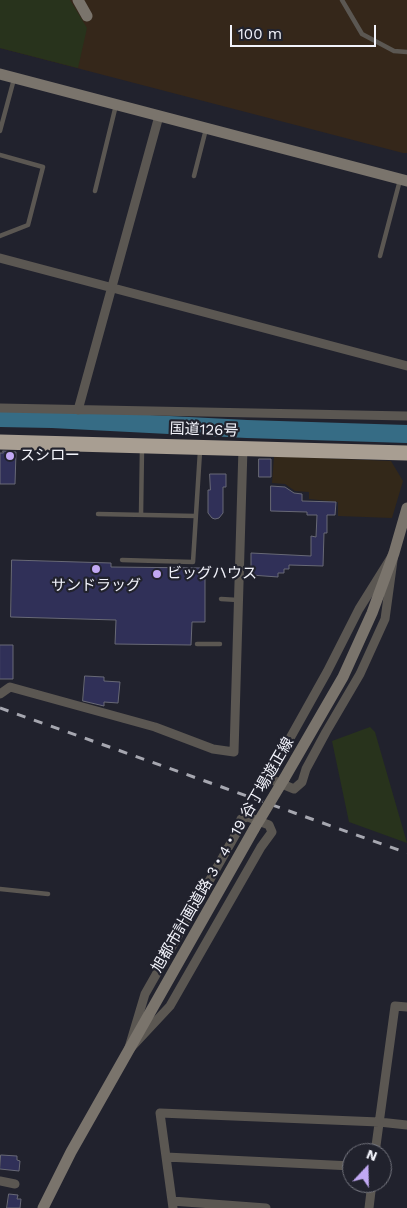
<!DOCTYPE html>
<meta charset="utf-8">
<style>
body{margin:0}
#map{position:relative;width:407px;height:1208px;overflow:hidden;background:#21222d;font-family:"Work Sans",sans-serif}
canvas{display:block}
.north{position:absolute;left:342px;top:1143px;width:50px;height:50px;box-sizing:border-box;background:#21222d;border:1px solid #75767f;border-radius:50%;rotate:21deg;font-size:14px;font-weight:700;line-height:20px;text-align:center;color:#f2f3fb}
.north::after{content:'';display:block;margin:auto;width:18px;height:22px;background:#c1a8f3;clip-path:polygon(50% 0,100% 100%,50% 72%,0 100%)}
.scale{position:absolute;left:230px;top:25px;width:146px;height:22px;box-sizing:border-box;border:2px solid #f2f3fb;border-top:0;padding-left:6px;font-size:15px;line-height:18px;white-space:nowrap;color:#f2f3fb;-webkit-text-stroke:4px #21222d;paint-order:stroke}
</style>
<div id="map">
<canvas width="407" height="1208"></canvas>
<div class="north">N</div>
<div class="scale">100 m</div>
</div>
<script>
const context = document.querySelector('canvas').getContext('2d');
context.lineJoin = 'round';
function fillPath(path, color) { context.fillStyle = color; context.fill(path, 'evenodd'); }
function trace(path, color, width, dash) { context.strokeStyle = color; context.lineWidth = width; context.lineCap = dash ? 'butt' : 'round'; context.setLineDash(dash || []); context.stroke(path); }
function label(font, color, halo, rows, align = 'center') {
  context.font = font + ' "Work Sans","Noto Sans JP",sans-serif'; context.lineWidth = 4.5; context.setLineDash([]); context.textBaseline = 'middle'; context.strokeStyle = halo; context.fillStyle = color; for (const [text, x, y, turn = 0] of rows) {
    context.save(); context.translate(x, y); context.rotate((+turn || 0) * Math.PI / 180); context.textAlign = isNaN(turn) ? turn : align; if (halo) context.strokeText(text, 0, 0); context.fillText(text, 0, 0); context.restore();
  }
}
fillPath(new Path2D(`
 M274 456 391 461 403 481 392 518 338 516V502L309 499V492L295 491 285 484 272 483Z`), '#332819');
fillPath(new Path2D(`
 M0 0H407V153H403L0 48Z`), '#35271a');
fillPath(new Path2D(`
 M0 0H70L87 28 78 68 0 48Z
 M370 727 375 732 407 843 349 822 332 741Z`), '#28331c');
trace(new Path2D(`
 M0 418 52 419 247 429 407 434`), '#366c85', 18);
const building = new Path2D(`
 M3 451 16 452 15 484H0V453H3Z
 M259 459H271V477H259Z
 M210 474H226V487H223V513L219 518 215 519 212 518 208 513V490H210Z
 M271 486 285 487 294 493 302 494V501L336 502 335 515H327V533H324L323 566 289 565V569H284V573H278V577L251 575V553L311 556V536L316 537 317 515H307V512L271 511Z
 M12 560 111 563V567L205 568V622H192L191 645 115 644 116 620 11 617Z
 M0 645H13V679H0Z
 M85 676 104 677V681L120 682 118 703 104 702V706L83 701Z
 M1 1155 17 1156V1160L20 1161 19 1171 0 1169Z
 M9 1194 18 1195 17 1199H21L20 1208H7Z`);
fillPath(building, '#303058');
trace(building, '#686976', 1);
trace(new Path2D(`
 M342 0 362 34 394 51 407 52
 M0 131 14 79
 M0 155 43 167 28 225 0 236
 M194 176 206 129
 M95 191 116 105
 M380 256 400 180
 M98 514 196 516
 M141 515 142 448
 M122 560 193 562 200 451
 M221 599 238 600
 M197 644H220
 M0 889 48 894`), '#5b5752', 4.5);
trace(new Path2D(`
 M0 258 407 366
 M0 408 407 416
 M78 410 159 116
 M394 553 385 619 360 674 326 732 306 769 302 782 294 789 270 779 267 771 284 749 327 672 359 609Z
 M0 694 10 687 155 727 213 749 234 752 243 448
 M248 817 269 825 272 832 261 847 170 1006 128 1051 145 994 237 832 241 819Z
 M375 1153 395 1006 407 1007
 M166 1157 352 1166
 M0 1181 15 1184
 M172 1201 266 1208
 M173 1208 160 1113 379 1122 407 1125
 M369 1208 372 1183`), '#5b5752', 9);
trace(new Path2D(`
 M78 0 87 16
 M0 74 407 181
 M284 779 343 677 372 613 394 553 407 508
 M43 1208 71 1152 254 829`), '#7a746c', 11);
trace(new Path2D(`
 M0 442 407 453`), '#a89e92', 15);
trace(new Path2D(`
 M0 708 407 853`), '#a6a7b0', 3, [9, 9]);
trace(new Path2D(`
 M254 829 284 779`), '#7a746c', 11);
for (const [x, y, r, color] of [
 [10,456,5,"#c1a8f3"],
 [96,569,5,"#c1a8f3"],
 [157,574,5,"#c1a8f3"]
]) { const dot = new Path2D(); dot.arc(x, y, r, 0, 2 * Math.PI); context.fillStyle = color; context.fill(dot); trace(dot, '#21222d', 2); }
label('15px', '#f2f3fb', '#21222d', [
 ["国道126号",204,430,2],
 ["旭都市計画道路 3・4・19 谷丁場遊正線",223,855,-60]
]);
label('15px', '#f2f3fb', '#21222d', [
 ["スシロー",20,456],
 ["ビッグハウス",167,574],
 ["サンドラッグ",96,586,"center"]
], 'left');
</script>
